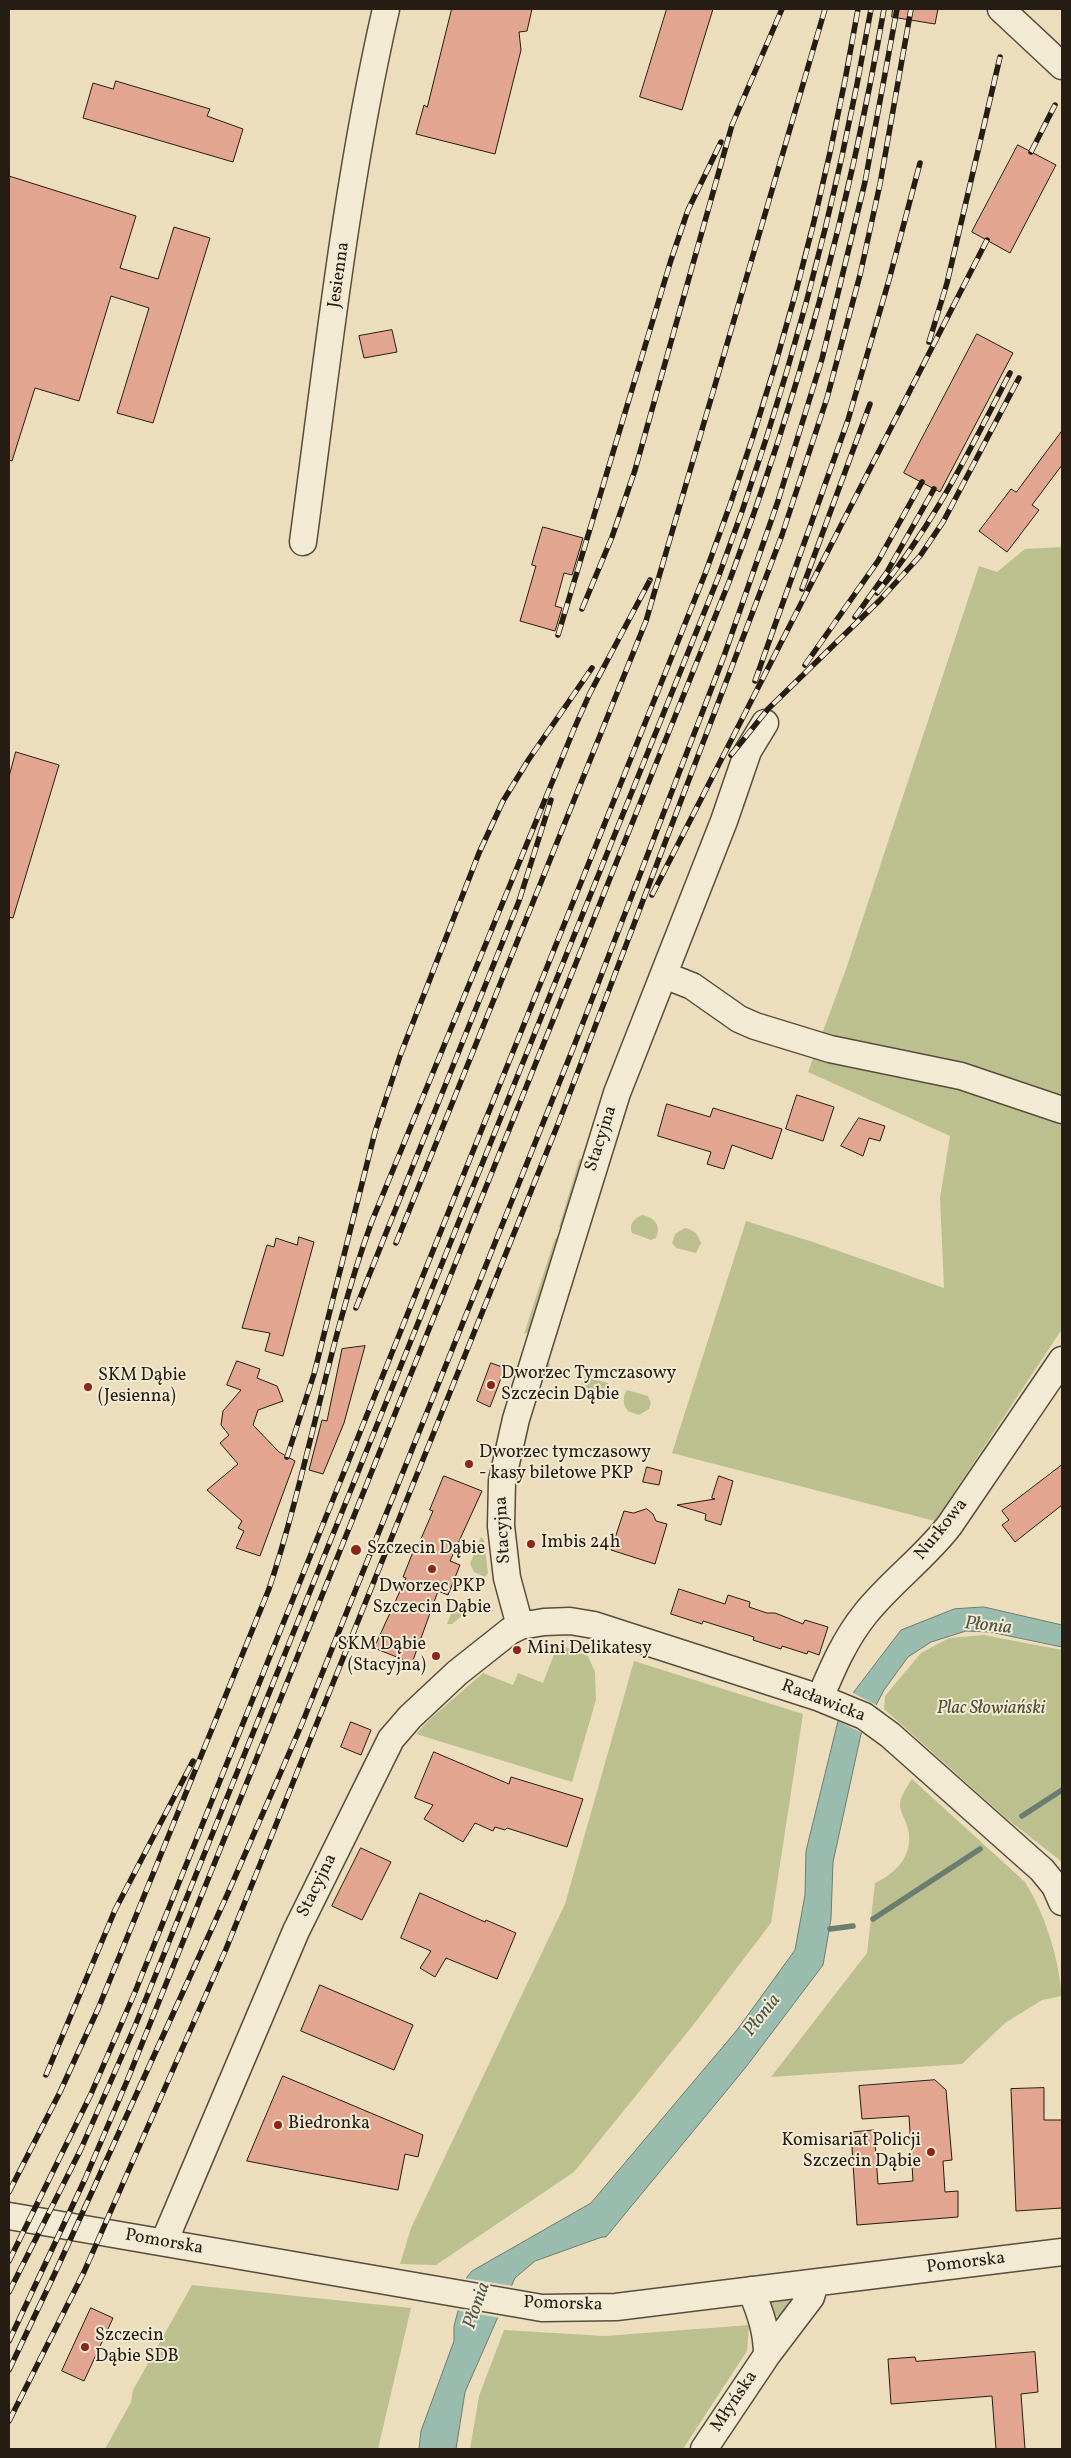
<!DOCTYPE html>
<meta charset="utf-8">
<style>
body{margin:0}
#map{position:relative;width:1071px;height:2458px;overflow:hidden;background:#ecdebc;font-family:Vollkorn,serif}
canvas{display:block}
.frame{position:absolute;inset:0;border:10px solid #251c13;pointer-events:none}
</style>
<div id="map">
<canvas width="1071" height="2458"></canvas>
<div class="frame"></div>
</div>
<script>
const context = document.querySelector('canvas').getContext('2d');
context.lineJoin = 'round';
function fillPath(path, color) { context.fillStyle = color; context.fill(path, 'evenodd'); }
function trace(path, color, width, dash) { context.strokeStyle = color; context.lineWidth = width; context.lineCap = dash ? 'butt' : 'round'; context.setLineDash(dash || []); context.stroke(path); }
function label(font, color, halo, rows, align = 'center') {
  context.font = font + ' Vollkorn,serif'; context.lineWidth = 4; context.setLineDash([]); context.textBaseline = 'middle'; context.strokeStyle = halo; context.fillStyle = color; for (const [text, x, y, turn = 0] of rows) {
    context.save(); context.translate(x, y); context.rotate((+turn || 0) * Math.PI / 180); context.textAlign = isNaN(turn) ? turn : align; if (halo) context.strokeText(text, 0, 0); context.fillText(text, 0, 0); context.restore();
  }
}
fillPath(new Path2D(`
 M1062 547V1329L935 1521 672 1453 746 1221 816 1243 944 1288 940 1198 950 1136 808 1072 846 969 979 566 997 572 1025 549Z
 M589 1152 566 1229 559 1227 579 1160Z
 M642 1215C654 1217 662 1226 656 1238L651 1240 632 1233C628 1224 635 1218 642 1215Z
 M685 1228C694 1230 698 1234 701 1243L696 1253 676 1248 672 1243 675 1234Z
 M555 1238 563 1240 536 1328 524 1334Z
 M578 1245 584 1246 549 1361 550 1366 541 1379Z
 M585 1377 608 1383 610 1388C605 1400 596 1404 585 1397L581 1384Z
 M627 1390 648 1396 651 1403 649 1409 639 1415 628 1411C623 1405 622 1397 627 1390Z
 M481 1537 484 1540 488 1573 485 1577 474 1572 470 1564Z
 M464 1602 471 1606 470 1609 452 1624H447L454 1606Z
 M984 1635 1062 1650V1862L1006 1818 884 1709 885 1696 921 1653 949 1638Z
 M558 1644 588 1656 595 1672 596 1700 572 1782 416 1734 430 1719 483 1673 513 1685 518 1673 543 1683Z
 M634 1661 803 1714 771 1923 694 2024 574 2172 436 2265 400 2264 411 2228 565 1904Z
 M912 1779 1025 1882C1046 1916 1058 1956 1062 1996L1042 2000 1005 2023 962 2064 771 2077 867 1953 875 1883C897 1873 914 1854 908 1829 906 1819 897 1809 901 1799 903 1793 908 1785 912 1779Z
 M192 2285 411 2308 378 2449H105L131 2402 133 2390Z
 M798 2297 780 2317 773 2316 765 2300Z
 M749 2325 747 2351 683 2449H470L479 2396 504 2330 605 2336Z`), '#bcc08e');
const water = new Path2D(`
 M984 1607 1062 1625V1647L990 1632 966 1631 931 1642 908 1657 884 1690 861 1734 833 1862 831 1919 823 1965 746 2067 606 2237H602L535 2261 515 2278 465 2392 456 2449H419L421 2431 454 2341V2326L467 2277 472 2271 591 2203 737 2030 795 1950 805 1895 806 1851 838 1721 853 1693 901 1630 954 1609Z`);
fillPath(water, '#99bcae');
trace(water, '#6b7c70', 1);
fillPath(new Path2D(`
 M851 1692 878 1706 864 1734 836 1720Z
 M464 2278 513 2286 500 2318 456 2310Z`), '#ecdebc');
trace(new Path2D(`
 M1022 1816 1062 1790
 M873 1919 980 1849
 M830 1929 853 1926`), '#6b7c70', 5.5);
const building = new Path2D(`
 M452 9H532L527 31 519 32 521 50 495 154 416 134 424 105 427 107Z
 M667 9H713L682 110 640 97Z
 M893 9H938L935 24 892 17Z
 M116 81 210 109 207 116 243 129 233 162 83 118 93 83 113 89Z
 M1018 145 1056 165 1010 253 972 232Z
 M9 176 136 216 120 268 158 279 174 227 210 238 153 423 117 413 149 308 111 296 79 401 35 388 12 461 9 460Z
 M392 330 397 352 364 358 359 336Z
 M977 334 1013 353 940 492 904 473Z
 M1062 431V465L1032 505 1039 510 1007 552 979 531 1011 489 1016 492Z
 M543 527 583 538 572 575 564 573 555 606 562 608 555 631 520 621 536 566 532 565Z
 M16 752 59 765 13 918 9 917V777Z
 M797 1095 834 1107 823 1141 786 1129Z
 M667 1104 710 1117 713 1108 782 1129 772 1159 732 1145 724 1169 707 1164 711 1152 658 1136Z
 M859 1118 885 1126 880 1141 869 1138 863 1156 841 1146Z
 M299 1237 314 1242 283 1356 265 1351 270 1333 242 1328 267 1245 274 1247 276 1238 297 1245Z
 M365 1346 344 1423 323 1474 309 1470 322 1420 327 1421 342 1349Z
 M237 1361 260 1369 257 1378 277 1386 283 1401 258 1410 253 1425 279 1452 295 1461 260 1556 236 1548 244 1531 238 1528 242 1521 207 1490 238 1464 220 1443 229 1435 221 1425 223 1411 241 1390 227 1385Z
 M491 1363 505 1368 490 1407 477 1401Z
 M1062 1465V1505L1015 1542 1002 1525 1009 1520 1002 1511Z
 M647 1467 662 1471 659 1485 643 1482Z
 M444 1476 482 1491 450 1561 460 1565 448 1595 438 1591 412 1663 374 1648 406 1578 403 1577 415 1547 417 1548 433 1511 430 1510Z
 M719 1476 733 1481 721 1525 705 1520 706 1514 677 1505 715 1499 712 1498Z
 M647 1509 653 1514 656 1521 667 1524 655 1564 611 1550 624 1511 633 1513Z
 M679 1589 725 1604 728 1595 750 1602 749 1607 767 1613H775L803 1624 805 1620 828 1627 819 1655 808 1651 807 1654 782 1646 781 1649 753 1640 754 1637 703 1621 702 1624 671 1614Z
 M351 1722 371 1730 361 1755 341 1747Z
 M434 1752 509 1784 511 1777 583 1799 567 1847 507 1828 505 1830 495 1827 493 1831 475 1823 463 1842 424 1819 433 1805 415 1798Z
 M361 1848 391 1862 362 1920 332 1906Z
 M420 1893 485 1922 486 1920 516 1933 497 1979 446 1958 435 1977 420 1968 431 1951 401 1938Z
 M320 1985 413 2025 394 2070 301 2031Z
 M283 2076 423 2135 418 2157 405 2154 398 2190 247 2161Z
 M935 2080 946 2090 952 2160 943 2161 945 2192 958 2191V2217L857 2225 851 2132 874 2130 878 2184 913 2181 909 2116 862 2119 859 2086Z
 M1044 2088V2120H1062V2208L1016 2211 1011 2089Z
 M91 2308 113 2318 84 2381 62 2371Z
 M1035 2352 1038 2392 1021 2394 1025 2449H996L992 2396 891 2404 888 2359 915 2357 916 2361Z`);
fillPath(building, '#e2a590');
trace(building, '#251c13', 1);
const minor = new Path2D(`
 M1001 9 1062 66
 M303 542C327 364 346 184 386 9
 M664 975 692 986 739 1019 755 1026 830 1049 961 1076 1062 1110
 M520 1626 507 1578 501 1526 502 1481 516 1419 617 1093 724 821 748 751 765 723
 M820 1698C833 1667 845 1639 866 1613 891 1582 924 1558 949 1526L1062 1360
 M9 2216 542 2308 616 2307 1062 2252
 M164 2242 296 1931 391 1739 410 1717 457 1673 510 1631 520 1626 544 1622 570 1621 594 1625 820 1698 864 1716 890 1735 1042 1870 1055 1886 1062 1902
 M751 2290C760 2312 767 2331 767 2355
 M704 2449 767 2355 811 2297 815 2283`);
trace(minor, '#574c3d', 29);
trace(minor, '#f3ead3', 26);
const rail = new Path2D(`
 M1031 152 1055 105
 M929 342 947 283 1000 57
 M802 589 870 404
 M877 593C933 527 970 449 1010 373
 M582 609 612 537 635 470 732 125 782 9
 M855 617 887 572 934 489
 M558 635 671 260 688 210 721 142
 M805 665 878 561 922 482
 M755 681 848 420 889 280 920 163
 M731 755 768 709 880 600 920 556 943 522 1019 378
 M652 895 987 240
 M396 1243 646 621 825 9
 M356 1308 519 901 551 800
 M287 1457 314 1374 375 1132 400 1056 479 853 503 801 529 759 592 668
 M46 2075 115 1910 193 1761
 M9 2192 60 2092 98 2009 269 1589C309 1468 328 1341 372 1221L574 729 590 693 650 580
 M9 2261 91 2094 135 1992 705 574C774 390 825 203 858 9
 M9 2292 81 2149 135 2026 718 578C787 393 837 204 871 9
 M9 2341 85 2179 127 2081 729 582C799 396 850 205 884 9
 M9 2370 55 2273 228 1893 301 1726 574 1046 724 656 778 501 822 359 865 182 897 9
 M9 2421 84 2272 226 1949 558 1124 782 535 827 398 860 275 880 184 911 9`);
trace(rail, '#251c13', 5.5);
trace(rail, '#f3ead3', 4, [11]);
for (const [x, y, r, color] of [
 [491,1385,5,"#8f2418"],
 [88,1387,5,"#8f2418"],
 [469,1464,5,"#8f2418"],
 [531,1544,5,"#8f2418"],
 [356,1550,6,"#8f2418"],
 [432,1569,5,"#8f2418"],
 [517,1650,5,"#8f2418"],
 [436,1656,5,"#8f2418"],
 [278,2125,5,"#8f2418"],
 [931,2152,5,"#8f2418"],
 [85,2347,5,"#8f2418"]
]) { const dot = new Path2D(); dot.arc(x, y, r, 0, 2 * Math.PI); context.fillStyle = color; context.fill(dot); trace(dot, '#f3ead3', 2); }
label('18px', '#251c13', '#f3ead3', [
 ["Jesienna",340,275,-82],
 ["Stacyjna",602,1139,-72],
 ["Stacyjna",504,1530,-93],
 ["Nurkowa",942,1530,-51],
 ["Racławicka",823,1702,21],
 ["Stacyjna",318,1886,-64],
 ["Pomorska",164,2243,10],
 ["Pomorska",966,2264,-7],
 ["Pomorska",563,2305,2],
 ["Młyńska",735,2402,-56]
]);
label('18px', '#251c13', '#f3ead3', [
 ["Dworzec Tymczasowy",501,1375],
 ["Szczecin Dąbie",501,1396],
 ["SKM Dąbie",98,1377],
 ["(Jesienna)",98,1398],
 ["Dworzec tymczasowy",479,1454],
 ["- kasy biletowe PKP",479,1475],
 ["Imbis 24h",541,1544],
 ["Szczecin Dąbie",367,1550],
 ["Dworzec PKP",432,1588,"center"],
 ["Szczecin Dąbie",432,1609,"center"],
 ["SKM Dąbie",426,1646,"right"],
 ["(Stacyjna)",426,1667,"right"],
 ["Mini Delikatesy",527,1650],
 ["Biedronka",288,2125],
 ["Komisariat Policji",921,2142,"right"],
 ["Szczecin Dąbie",921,2163,"right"],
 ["Szczecin",95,2337],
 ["Dąbie SDB",95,2358]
], 'left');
label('italic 18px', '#524d38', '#f3ead3', [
 ["Plac Słowiański",991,1710]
]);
label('italic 19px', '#4e5449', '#f3ead3', [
 ["Płonia",988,1627,6],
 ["Płonia",763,2016,-52],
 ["Płonia",478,2306,-71]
]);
</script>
